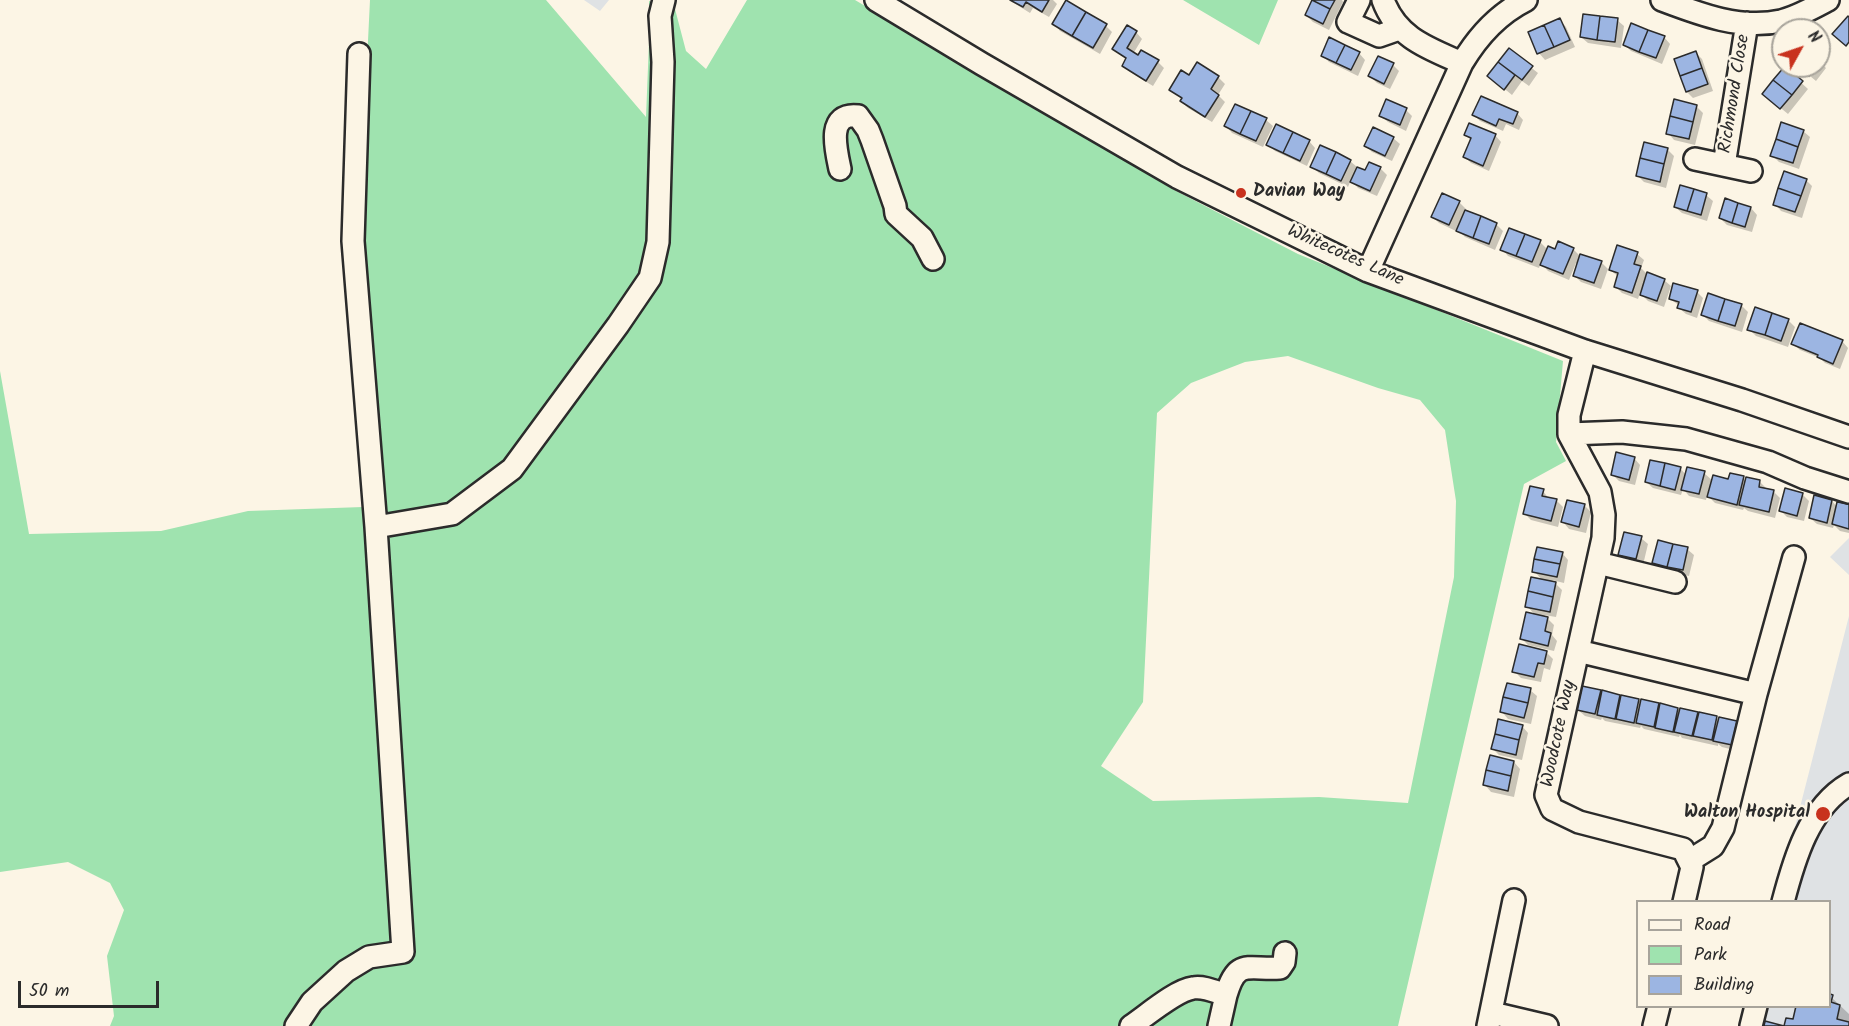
<!DOCTYPE html>
<style>
body{margin:0}
#map{position:relative;width:1849px;height:1026px;overflow:hidden;background:#fcf5e5;font-family:Kalam,sans-serif}
canvas{display:block}
.legend{position:absolute;left:1636px;top:900px;width:195px;height:108px;box-sizing:border-box;background:#fcf5e5;border:2px solid #a8a49b;margin:0;padding:8px 10px;list-style:none;font-size:18px;color:#2b2b2b}
.legend li{display:flex;align-items:center;gap:12px;height:30px}
.legend b{width:30px;border:2px solid #a8a49b}
.north{position:absolute;left:1771px;top:18px;width:60px;height:60px;box-sizing:border-box;background:#fcf5e5;border:2px solid #a8a49b;border-radius:50%;rotate:50deg;font-size:16px;font-weight:700;line-height:24px;text-align:center;color:#2b2b2b}
.north::after{content:'';display:block;margin:auto;width:21px;height:27px;background:#c8321e;clip-path:polygon(50% 0,100% 100%,50% 72%,0 100%)}
.scale{position:absolute;left:18px;top:981px;width:141px;height:27px;box-sizing:border-box;border:3px solid #2b2b2b;border-top:0;padding-left:8px;font-size:18px;line-height:21px;white-space:nowrap;color:#2b2b2b;-webkit-text-stroke:4px #fcf5e5;paint-order:stroke}
</style>
<div id="map">
<canvas width="1849" height="1026"></canvas>
<ul class="legend">
<li><b style="height:8px;background:#fcf5e5"></b>Road</li>
<li><b style="height:16px;background:#9fe3af"></b>Park</li>
<li><b style="height:16px;background:#9cb5e2"></b>Building</li>
</ul>
<div class="north">N</div>
<div class="scale">50 m</div>
</div>
<script>
const context = document.querySelector('canvas').getContext('2d');
context.lineJoin = 'round';
function fillPath(path, color) { context.fillStyle = color; context.fill(path, 'evenodd'); }
function trace(path, color, width, dash) { context.strokeStyle = color; context.lineWidth = width; context.lineCap = dash ? 'butt' : 'round'; context.setLineDash(dash || []); context.stroke(path); }
function label(font, color, halo, rows, align = 'center') {
  context.font = font + ' Kalam,sans-serif'; context.lineWidth = 5; context.setLineDash([]); context.textBaseline = 'middle'; context.strokeStyle = halo; context.fillStyle = color; for (const [text, x, y, turn = 0] of rows) {
    context.save(); context.translate(x, y); context.rotate((+turn || 0) * Math.PI / 180); context.textAlign = isNaN(turn) ? turn : align; if (halo) context.strokeText(text, 0, 0); context.fillText(text, 0, 0); context.restore();
  }
}
fillPath(new Path2D(`
 M584 0H609L600 11Z
 M1849 538V575L1830 557Z
 M1849 616V1026H1745L1750 1007 1830 1006V902L1776 901Z`), '#dfe2e4');
fillPath(new Path2D(`
 M370 0H546L646 117 649 42V1L675 9 686 51 706 69 747 0H855L1176 191 1298 254 1563 361 1556 442 1566 461 1524 484 1398 1026H110L114 1016 107 956 124 910 110 883 68 862 0 872V371L29 534 161 531 248 511 363 507 386 510 376 444 358 244ZM1288 356 1378 388 1420 400 1445 430 1456 501 1454 577 1408 803 1319 797 1153 801 1101 766 1143 702 1157 413 1191 383 1245 362Z
 M1183 0H1278L1259 45Z`), '#9fe3af');
fillPath(new Path2D(`
 M1009 0H1053L1057 4 1049 17 1033 8 1030 13Z
 M1314 0H1342L1343 2 1329 30 1313 22 1306 15Z
 M1560 20 1566 27 1575 47 1545 60 1539 53Z
 M1617 20 1624 26 1621 48 1588 43 1581 37Z
 M1054 24 1106 26 1112 32 1100 54 1060 31Z
 M1136 32 1142 39 1133 54 1158 62 1164 68 1153 86 1130 72 1124 66 1127 60 1114 49Z
 M1664 37 1670 44 1662 64 1631 51 1625 45Z
 M1509 50 1538 73 1529 86 1522 81 1512 95 1489 76Z
 M1359 53 1365 60 1358 76 1329 62 1322 55Z
 M1696 53 1702 59 1713 91 1693 98 1687 92Z
 M1819 61 1826 68 1816 81 1798 66H1819Z
 M1198 64 1218 77 1225 84 1218 95 1225 102 1212 122 1188 108 1181 101 1183 99 1171 89 1189 77Z
 M1393 65 1399 71 1390 89 1377 83 1370 76Z
 M1785 68 1808 89 1788 114 1771 100Z
 M1696 106 1703 113 1695 145 1674 140 1668 133Z
 M1406 110 1412 116 1406 131 1388 122 1381 116Z
 M1517 113 1523 120 1519 130 1506 124 1503 131 1480 121 1474 115Z
 M1266 120 1273 126 1263 147 1232 133 1226 126Z
 M1803 131 1810 137 1799 169 1779 162 1772 155Z
 M1465 134 1495 135 1501 142 1489 171 1471 163 1465 157 1471 140Z
 M1393 138 1400 144 1392 161 1372 152 1366 146Z
 M1309 141 1315 148 1307 166 1275 151 1268 145Z
 M1667 149 1674 156 1666 188 1644 182 1638 176Z
 M1350 161 1357 167 1366 172 1380 168 1387 175 1377 196 1358 188 1351 180 1348 187 1319 173 1312 167Z
 M1806 180 1812 186 1802 218 1781 211 1775 204Z
 M1706 195 1713 201 1707 221 1682 213 1675 207Z
 M1459 202 1466 209 1465 211 1496 224 1503 231 1495 250 1465 237 1457 229 1456 231 1439 223 1433 217Z
 M1751 208 1757 215 1752 232 1727 225 1720 218Z
 M1540 242 1548 250 1573 249 1581 257 1601 262 1608 269 1601 289 1581 282 1575 276 1579 264 1576 263 1569 280 1548 271 1541 263 1539 268 1508 256 1502 249Z
 M1637 254 1644 260 1641 268 1648 275 1664 280 1671 286 1664 307 1648 301 1640 293 1638 299 1622 293 1615 286 1619 277 1610 270Z
 M1697 292 1703 298 1697 318 1686 314 1679 308 1680 306 1670 299Z
 M1741 305 1748 312 1742 332 1709 321 1703 315Z
 M1788 320 1795 327 1788 347 1756 336 1749 329Z
 M1842 341 1848 348 1840 369 1825 363 1820 358 1800 350 1793 344Z
 M1634 458 1640 465 1635 485 1619 481 1613 475Z
 M1680 468 1686 475 1704 473 1713 481H1729L1743 478 1746 481 1760 482 1766 488V490L1774 492 1780 498 1775 518 1748 511 1744 508 1743 510 1715 503 1707 495 1706 500 1689 496 1683 489 1681 495 1653 488 1646 482Z
 M1543 491 1549 499 1556 500 1563 507 1558 527 1531 520 1525 514Z
 M1802 494 1809 501 1804 521 1787 517 1781 511Z
 M1832 501 1837 507 1849 506V533L1840 531 1834 525 1833 528 1817 524 1810 518Z
 M1584 505 1591 512 1586 533 1569 529 1563 522Z
 M1641 538 1648 544 1643 565 1626 561 1620 554Z
 M1687 549 1694 555 1689 576 1660 569 1654 562Z
 M1562 553 1568 560 1564 583 1552 580 1562 590 1556 617 1544 615 1554 625 1552 635 1557 641 1554 651 1528 645 1522 639 1536 616 1527 606 1543 581 1534 571Z
 M1546 652 1553 659 1550 670 1544 668 1541 682 1521 678 1514 671Z
 M1530 690 1537 696 1531 724 1508 719 1502 712Z
 M1600 692 1603 694V692L1639 700 1642 703V701L1678 709 1680 712 1681 710 1716 717 1720 721 1736 722 1743 729 1738 751 1722 747 1718 744V746L1682 738 1680 735 1679 737 1644 729 1641 726 1640 728 1605 721 1602 718 1601 720 1585 716 1578 710Z
 M1522 726 1528 733 1522 760 1499 755 1493 749Z
 M1514 762 1520 769 1514 797 1491 792 1485 785Z
 M1830 996 1849 1014V1026H1786L1830 1006Z`), '#0003');
const building = new Path2D(`
 M1010 0H1049L1042 12 1026 2 1023 7Z
 M1066 0 1086 12 1072 36 1052 24Z
 M1312 0 1330 9 1323 24 1305 15Z
 M1312 0H1335L1330 9Z
 M1086 12 1107 24 1093 48 1072 36Z
 M1583 14 1600 16 1597 40 1580 37Z
 M1600 16 1618 18 1615 42 1597 40Z
 M1848 16 1849 17V42L1846 46 1832 34Z
 M1560 18 1570 40 1554 47 1544 25Z
 M1631 23 1648 30 1639 52 1623 45Z
 M1127 25 1137 31 1127 48 1138 55 1141 50 1159 60 1146 81 1122 66 1126 58 1112 49Z
 M1544 25 1554 47 1537 54 1528 32Z
 M1648 30 1665 36 1656 58 1639 52Z
 M1329 37 1345 45 1336 63 1321 56Z
 M1345 45 1360 52 1351 70 1336 63Z
 M1509 48 1533 66 1522 80 1498 62Z
 M1696 51 1702 68 1680 76 1674 59Z
 M1378 56 1394 63 1384 84 1368 76Z
 M1197 62 1219 76 1211 89 1219 95 1205 117 1180 101 1182 98 1169 90 1181 70 1189 75Z
 M1498 62 1515 75 1504 90 1487 76Z
 M1785 66 1803 81 1792 95 1773 80Z
 M1797 66H1817L1809 76Z
 M1702 68 1708 84 1686 92 1680 76Z
 M1773 80 1792 95 1780 109 1762 94Z
 M1481 96 1518 112 1513 124 1499 119 1496 126 1472 115Z
 M1386 99 1407 108 1400 125 1379 116Z
 M1674 99 1697 105 1693 122 1670 116Z
 M1235 104 1251 111 1240 134 1224 126Z
 M1251 111 1267 118 1256 141 1240 134Z
 M1670 116 1693 122 1689 139 1666 134Z
 M1781 122 1804 130 1798 147 1776 139Z
 M1469 123 1496 134 1483 166 1463 157 1471 138 1464 135Z
 M1276 124 1293 132 1283 153 1266 145Z
 M1373 127 1394 137 1385 156 1364 146Z
 M1293 132 1310 140 1300 161 1283 153Z
 M1776 139 1798 147 1793 163 1770 156Z
 M1644 142 1668 148 1664 164 1640 158Z
 M1320 145 1336 152 1326 174 1310 167Z
 M1336 152 1351 160 1341 181 1326 174Z
 M1640 158 1664 164 1660 182 1636 176Z
 M1369 162 1381 167 1370 191 1350 182 1357 167 1365 170Z
 M1784 171 1807 179 1801 196 1778 188Z
 M1680 185 1694 189 1687 211 1674 207Z
 M1778 188 1801 196 1795 212 1773 205Z
 M1694 189 1707 193 1701 215 1687 211Z
 M1442 193 1460 201 1449 225 1431 217Z
 M1725 198 1738 203 1732 223 1719 218Z
 M1738 203 1751 207 1745 227 1732 223Z
 M1465 210 1481 216 1473 238 1456 231Z
 M1481 216 1497 223 1489 244 1473 238Z
 M1509 228 1525 234 1516 256 1500 250Z
 M1525 234 1541 240 1532 262 1516 256Z
 M1558 241 1574 248 1563 274 1540 265 1548 246 1555 249Z
 M1617 245 1638 252 1634 264 1641 266 1632 293 1614 287 1618 273 1609 270Z
 M1580 254 1602 261 1594 283 1573 276Z
 M1647 272 1665 279 1657 301 1640 295Z
 M1673 283 1698 290 1691 312 1677 308 1679 302 1669 299Z
 M1708 293 1725 299 1718 321 1701 315Z
 M1725 299 1742 304 1735 326 1718 321Z
 M1755 307 1772 313 1765 335 1747 330Z
 M1772 313 1789 319 1781 341 1765 335Z
 M1800 323 1843 340 1833 364 1817 357 1818 355 1791 344Z
 M1616 452 1635 457 1629 480 1611 475Z
 M1650 460 1665 463 1660 486 1645 482Z
 M1665 463 1681 467 1675 490 1660 486Z
 M1687 467 1705 471 1699 494 1681 490Z
 M1730 473 1744 476 1737 505 1707 497 1713 475 1728 479Z
 M1746 477 1760 480 1759 487 1774 490 1769 512 1739 505Z
 M1530 486 1544 489 1542 496 1557 499 1551 521 1523 514Z
 M1785 488 1803 493 1797 516 1779 511Z
 M1814 495 1832 500 1827 523 1809 518Z
 M1567 500 1585 504 1579 527 1561 522Z
 M1837 502 1849 504V529L1832 524Z
 M1624 532 1642 536 1636 559 1618 555Z
 M1658 540 1673 544 1667 567 1652 563Z
 M1673 544 1688 547 1683 570 1667 567Z
 M1537 547 1563 552 1560 564 1534 559Z
 M1534 559 1560 564 1557 577 1532 572Z
 M1531 577 1556 582 1553 597 1528 591Z
 M1528 591 1553 597 1550 612 1525 607Z
 M1526 612 1548 617 1545 631 1551 633 1548 646 1520 639Z
 M1519 644 1547 651 1544 664 1538 663 1534 677 1512 672Z
 M1507 683 1531 688 1528 703 1503 697Z
 M1582 686 1601 690 1595 714 1577 710Z
 M1602 690 1620 695 1615 719 1597 715Z
 M1621 695 1639 699 1634 723 1616 719Z
 M1503 697 1528 703 1524 718 1500 712Z
 M1641 699 1659 703 1654 727 1636 723Z
 M1660 703 1678 708 1673 732 1655 728Z
 M1680 708 1698 712 1692 736 1674 732Z
 M1699 712 1717 716 1712 740 1693 736Z
 M1719 717 1737 721 1732 745 1713 741Z
 M1498 719 1523 725 1519 740 1495 734Z
 M1495 734 1519 740 1516 755 1491 749Z
 M1490 755 1514 761 1511 776 1486 770Z
 M1486 770 1511 776 1508 791 1483 785Z
 M1830 994 1833 995 1831 1002 1840 1005 1837 1019 1849 1022V1026H1764L1765 1021 1784 1026 1786 1018 1793 1019 1796 1006H1830Z`);
fillPath(building, '#9cb5e2');
trace(building, '#2b2b2b', 1.5);
const minor = new Path2D(`
 M876 0 982 64 1177 177 1368 271 1585 351 1742 400 1849 437
 M1359 0 1348 22 1379 36 1399 29
 M1383 0C1397 38 1428 48 1462 63
 M1662 0C1699 14 1740 30 1781 21 1797 17 1813 8 1828 0
 M1695 159 1751 171
 M1724 165 1747 23
 M840 169C836 150 826 112 858 116L868 130 872 140 895 206 896 214 922 238 933 259
 M1368 271 1462 63C1478 36 1498 14 1526 0
 M1585 351 1569 415V434L1600 492 1604 515 1603 538 1546 795 1552 809 1579 822 1683 849 1692 867 1684 902
 M1569 434 1622 432 1686 439 1768 462 1805 478 1849 492
 M376 527 452 514 512 469 618 325 650 278 658 242 663 62 660 16 664 0
 M1598 563 1675 582
 M1578 651 1756 694
 M1689 861 1713 846 1723 828 1756 694 1794 557
 M1783 902C1794 860 1809 807 1849 784
 M1492 1013 1547 1026
 M296 1026 312 1002 346 971 369 957 403 952 376 527 353 241 359 54
 M1131 1026C1146 1016 1176 990 1193 988 1204 986 1216 992 1226 995 1237 958 1247 970 1280 968L1284 962 1285 953
 M1219 1026 1226 995
 M1488 1026 1514 900
 M1654 1026 1659 1006
 M1751 1026 1756 1006`);
trace(minor, '#2b2b2b', 26);
trace(minor, '#fcf5e5', 21);
for (const [x, y, r, color] of [
 [1241,193,6,"#c8321e"],
 [1823,814,8,"#c8321e"]
]) { const dot = new Path2D(); dot.arc(x, y, r, 0, 2 * Math.PI); context.fillStyle = color; context.fill(dot); trace(dot, '#fcf5e5', 2); }
label('18px', '#2b2b2b', '#fcf5e5', [
 ["Richmond Close",1736,94,-81],
 ["Whitecotes Lane",1345,257,24],
 ["Woodcote Way",1560,734,-78]
]);
label('bold 18px', '#2b2b2b', '#fcf5e5', [
 ["Davian Way",1253,193],
 ["Walton Hospital",1810,814,"right"]
], 'left');
</script>
